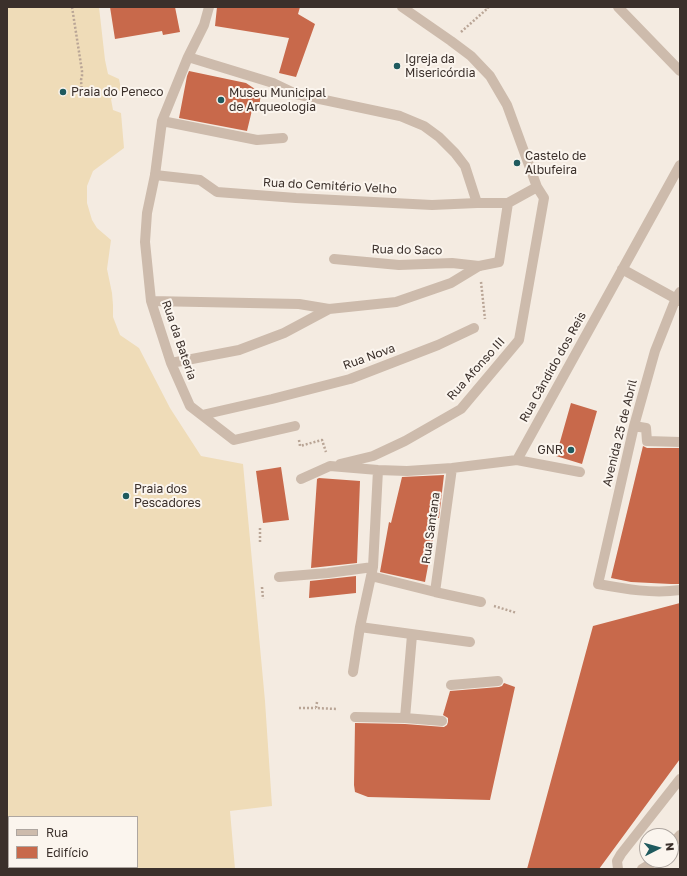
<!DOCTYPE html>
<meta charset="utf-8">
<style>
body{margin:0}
#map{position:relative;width:687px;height:876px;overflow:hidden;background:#f4ebe1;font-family:"Golos Text",sans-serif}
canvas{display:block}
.frame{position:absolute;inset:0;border:8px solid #3b302b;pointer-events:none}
.legend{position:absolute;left:8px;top:816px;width:130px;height:52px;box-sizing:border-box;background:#fbf5ee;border:1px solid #aea6a0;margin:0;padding:5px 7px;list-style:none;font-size:12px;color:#3b302b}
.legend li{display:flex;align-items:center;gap:8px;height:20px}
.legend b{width:20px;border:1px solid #aea6a0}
.north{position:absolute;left:639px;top:828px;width:40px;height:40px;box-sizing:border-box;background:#fbf5ee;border:1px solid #aea6a0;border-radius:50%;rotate:84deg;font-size:11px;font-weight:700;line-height:16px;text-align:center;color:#3b302b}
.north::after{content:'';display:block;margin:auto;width:14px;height:18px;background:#1f5a5e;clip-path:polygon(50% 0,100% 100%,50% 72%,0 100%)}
</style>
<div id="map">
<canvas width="687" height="876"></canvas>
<div class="frame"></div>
<ul class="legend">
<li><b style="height:5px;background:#cdbbac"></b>Rua</li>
<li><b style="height:11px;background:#c8694b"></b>Edifício</li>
</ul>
<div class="north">N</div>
</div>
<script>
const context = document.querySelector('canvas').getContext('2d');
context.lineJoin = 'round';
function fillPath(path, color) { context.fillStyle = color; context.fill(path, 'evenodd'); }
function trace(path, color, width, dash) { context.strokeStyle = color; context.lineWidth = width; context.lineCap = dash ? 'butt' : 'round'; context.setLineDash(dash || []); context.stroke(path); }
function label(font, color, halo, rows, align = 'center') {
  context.font = font + ' "Golos Text",sans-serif'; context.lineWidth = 4; context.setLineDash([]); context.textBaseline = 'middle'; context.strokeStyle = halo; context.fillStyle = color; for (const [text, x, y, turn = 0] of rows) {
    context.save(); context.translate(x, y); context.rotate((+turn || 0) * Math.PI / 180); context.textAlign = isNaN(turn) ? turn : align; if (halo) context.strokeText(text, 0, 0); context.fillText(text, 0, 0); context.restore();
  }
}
fillPath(new Path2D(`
 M7 7H99L105 60 108 74 119 79 121 89 116 95 111 99 113 110 121 113 124 148 93 171 87 186V203L92 220 97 228 111 240 107 269 112 293 113 305V317L120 335 139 348 170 408 201 456 243 464 265 701 272 806 230 811 235 869H7ZM9 817H137V867H9Z`), '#efdcb8');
fillPath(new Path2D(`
 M110 7H175L180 32 163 35 162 31 115 39Z
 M217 7H300L298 14 315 24 296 77 279 73 289 38 215 26Z
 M189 71 246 83 261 93 259 108 253 106 247 131 179 118 187 76Z
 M571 403 597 411 582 464 556 456Z
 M643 446 647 448H680V584H671L631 582 611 578Z
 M281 467 289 520 263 523 256 471Z
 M444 475 439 518H437L425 582 380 572 389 522 391 523 402 477Z
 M319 478 360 481 357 563 311 568 317 479Z
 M356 576V593L309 598 310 581Z
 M680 603V759L599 869H527L593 626Z
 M504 683 515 687 490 800 368 797 355 792 354 785 355 723 405 724 444 727 447 725 448 722V718L443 715 450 691 499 687 502 686Z`), '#c8694b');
trace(new Path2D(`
 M72 7 82 71V76L81 80 82 95
 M461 32 488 8 487 7
 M481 282 485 319
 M299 440 300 446 322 440 326 452
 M260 528V542
 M262 587 263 599
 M494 606 517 613
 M317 702 316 708 337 709
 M299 708H316`), '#b9a596', 2.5, [2, 2]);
trace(new Path2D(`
 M155 175 200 180 217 192 296 198 432 205 477 203
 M334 259 399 265 452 263 479 266`), '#cdbbac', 10);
trace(new Path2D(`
 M209 7 204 25 188 57 162 121 155 175 147 213 145 242 151 301 171 363 190 406 234 440 295 426
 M618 7 680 71
 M188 57 273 83 296 94 400 116 424 126 439 137 455 153 465 166 477 203H508L537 187 507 105 490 76 471 56 451 41 402 7
 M162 121 257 140 283 138
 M622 269 680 301
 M680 292 676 298 655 351 634 426 598 584C625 589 653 594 680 590
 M151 301 299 304 329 309
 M171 363 239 350 284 333 329 309 396 302 451 283 479 266 499 262 508 203
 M202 415 272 399 350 379 438 345 474 328
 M634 426 646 428 647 441 680 442
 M517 460 580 472
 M340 464 373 456 405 441 461 409 519 340 544 198 537 187
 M301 479 330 466 378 470 407 471 452 468 517 460 680 165
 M371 576 435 592 481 602
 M279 577 328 573 373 567
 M435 592 452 468
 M360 627 470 642
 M353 672 360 627 373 567 378 470
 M451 685 498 681
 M355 717 405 718 442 721
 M405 718 412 635
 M671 845 680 835
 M618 869 617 861 621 854 680 779
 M642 869 657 860`), '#cdbbac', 10);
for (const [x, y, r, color] of [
 [397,66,4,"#1f5a5e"],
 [63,92,4,"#1f5a5e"],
 [221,100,4,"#1f5a5e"],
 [517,163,4,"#1f5a5e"],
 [571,450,4,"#1f5a5e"],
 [126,496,4,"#1f5a5e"]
]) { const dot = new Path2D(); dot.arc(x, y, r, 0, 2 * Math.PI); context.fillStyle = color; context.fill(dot); trace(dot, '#fbf5ee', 1.5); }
label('12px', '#3b302b', '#fbf5ee', [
 ["Igreja da",405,59],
 ["Misericórdia",405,73],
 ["Praia do Peneco",71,92],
 ["Museu Municipal",229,93],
 ["de Arqueologia",229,107],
 ["Castelo de",525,156],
 ["Albufeira",525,170],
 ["GNR",563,450,"right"],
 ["Praia dos",134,489],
 ["Pescadores",134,503]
], 'left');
label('12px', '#3b302b', '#fbf5ee', [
 ["Rua do Cemitério Velho",330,186,3],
 ["Rua do Saco",407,250,1],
 ["Rua da Bateria",179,340,71],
 ["Rua Nova",369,357,-20],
 ["Rua Cândido dos Reis",553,367,-61],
 ["Rua Afonso III",476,369,-48],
 ["Avenida 25 de Abril",620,433,-76],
 ["Rua Santana",431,528,-82]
]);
</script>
